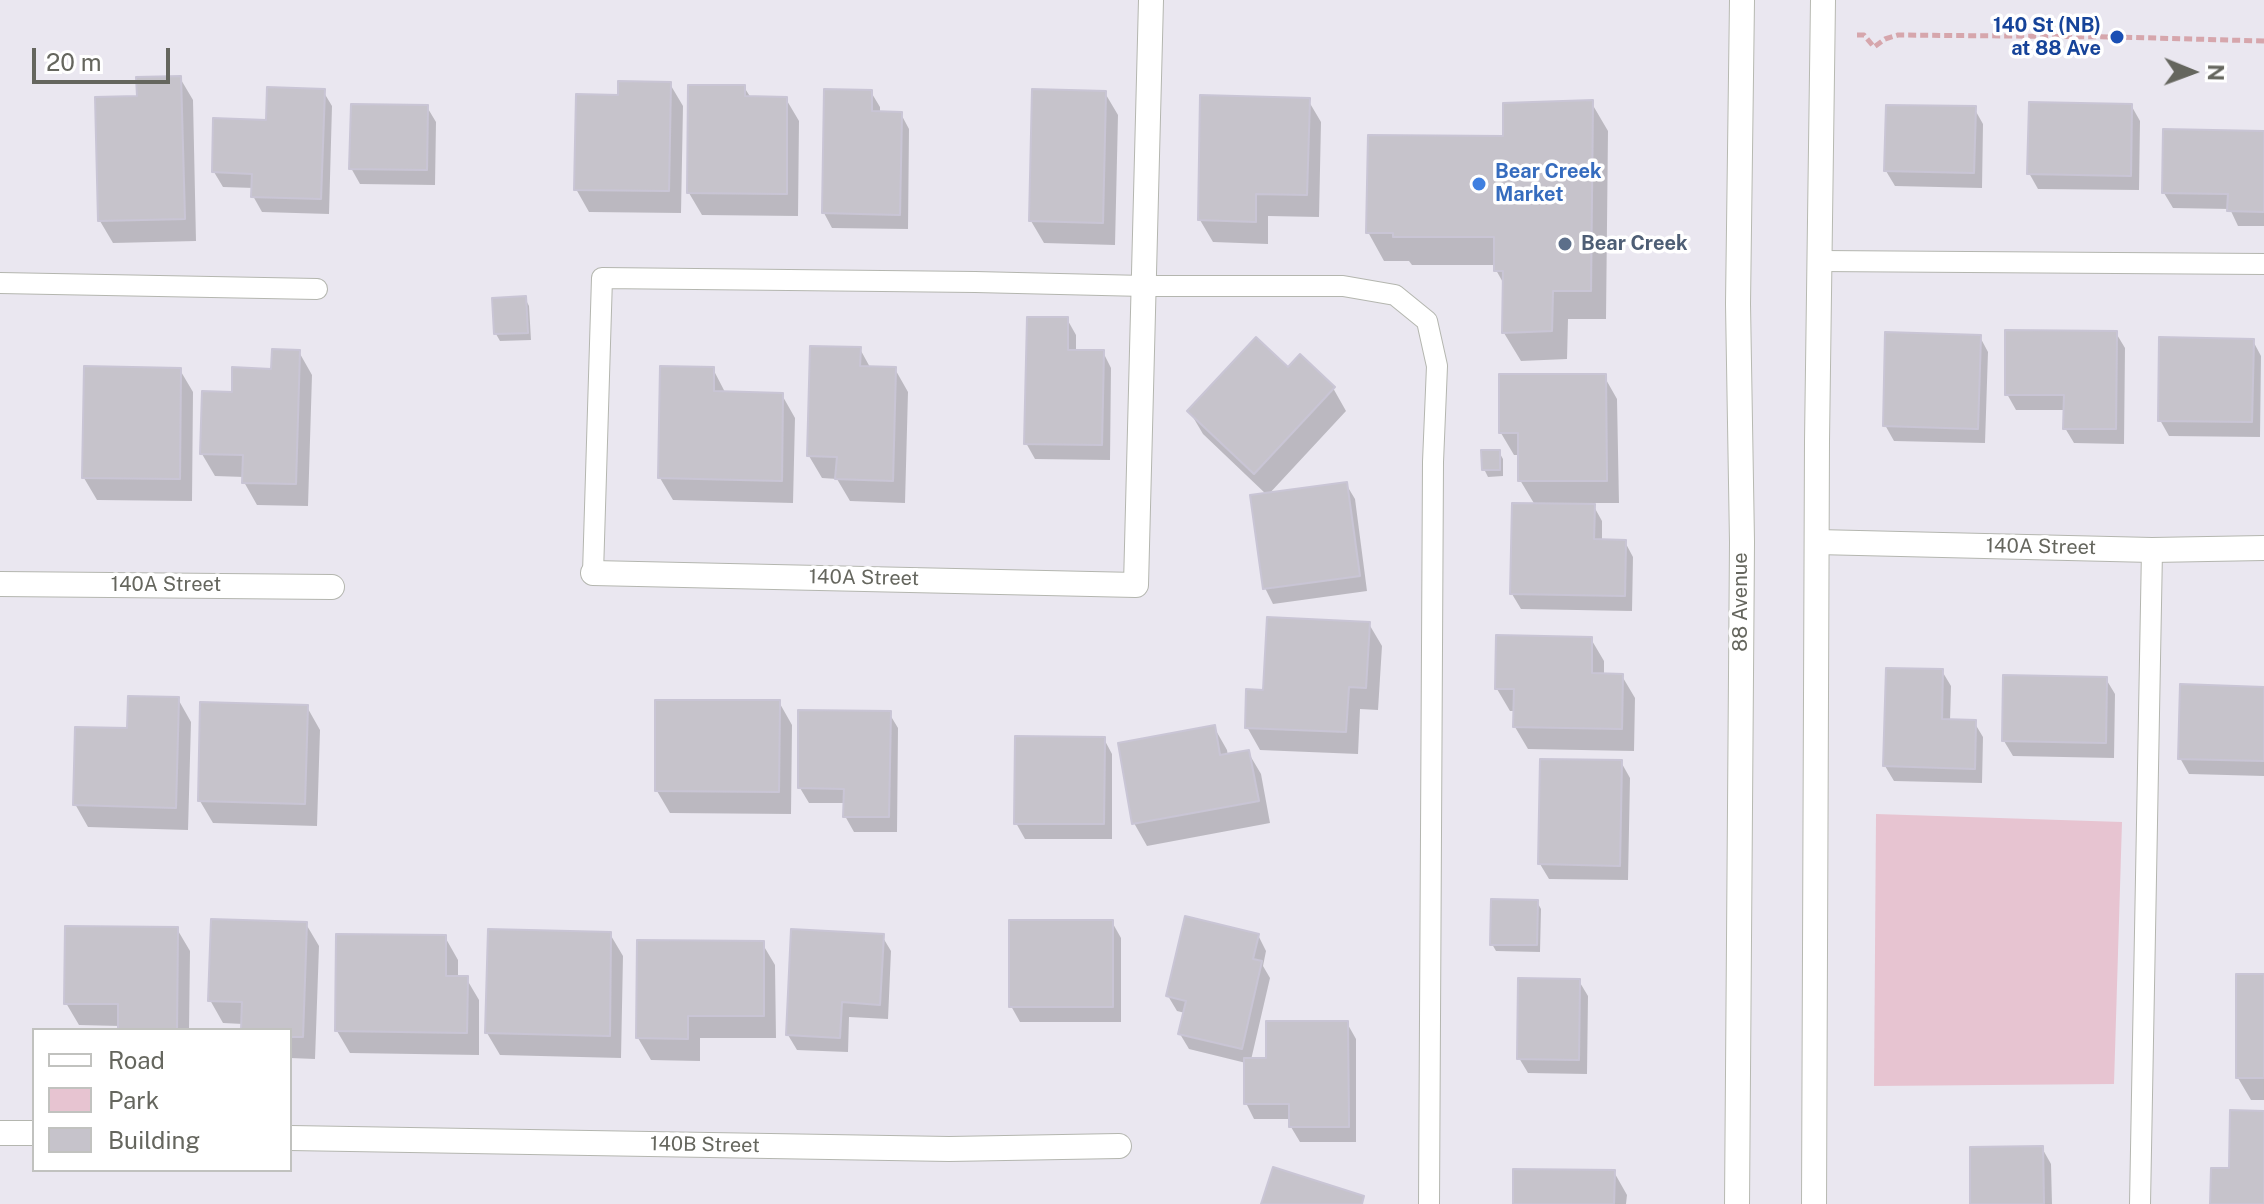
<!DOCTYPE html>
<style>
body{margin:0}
#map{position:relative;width:2264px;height:1204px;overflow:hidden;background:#eae7f0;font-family:"Public Sans",sans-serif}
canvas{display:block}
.legend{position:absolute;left:32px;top:1028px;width:260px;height:144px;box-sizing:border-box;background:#fff;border:2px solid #c1c2bf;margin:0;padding:10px 14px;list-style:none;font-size:24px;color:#65665e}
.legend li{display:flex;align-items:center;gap:16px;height:40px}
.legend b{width:40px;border:2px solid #c1c2bf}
.north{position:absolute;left:2152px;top:32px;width:80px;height:80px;-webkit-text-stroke:6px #fff;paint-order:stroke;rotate:91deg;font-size:22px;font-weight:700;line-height:32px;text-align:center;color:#65665e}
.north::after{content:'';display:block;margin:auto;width:28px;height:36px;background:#65665e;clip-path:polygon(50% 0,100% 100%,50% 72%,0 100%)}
.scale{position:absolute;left:32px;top:48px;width:138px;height:36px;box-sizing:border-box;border:4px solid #65665e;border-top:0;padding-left:10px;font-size:24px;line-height:28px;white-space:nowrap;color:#65665e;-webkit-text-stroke:6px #fff;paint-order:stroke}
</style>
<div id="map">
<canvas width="2264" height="1204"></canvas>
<ul class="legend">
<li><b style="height:10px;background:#fff"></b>Road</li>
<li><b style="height:22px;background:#e7c4d1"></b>Park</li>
<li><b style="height:22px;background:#c6c3cb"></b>Building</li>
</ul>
<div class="north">N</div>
<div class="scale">20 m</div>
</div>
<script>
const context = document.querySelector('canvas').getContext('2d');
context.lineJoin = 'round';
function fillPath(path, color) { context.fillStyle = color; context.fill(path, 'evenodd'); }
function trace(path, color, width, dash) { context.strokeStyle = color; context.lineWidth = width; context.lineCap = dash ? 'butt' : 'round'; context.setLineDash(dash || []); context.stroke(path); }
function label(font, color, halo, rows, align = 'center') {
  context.font = font + ' "Public Sans",sans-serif'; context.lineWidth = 7; context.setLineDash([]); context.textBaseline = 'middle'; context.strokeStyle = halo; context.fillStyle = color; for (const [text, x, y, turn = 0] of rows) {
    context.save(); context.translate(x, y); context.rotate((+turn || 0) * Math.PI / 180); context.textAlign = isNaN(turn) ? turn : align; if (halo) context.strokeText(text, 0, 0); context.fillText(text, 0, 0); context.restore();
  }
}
fillPath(new Path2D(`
 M1876 814 2122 822 2114 1084 1874 1086Z`), '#e7c4d1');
fillPath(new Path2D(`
 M180 78 193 100 196 241 113 243 100 221Z
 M670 84 683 106 681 213 589 212 576 189Z
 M744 87 751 98 786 99 799 121 798 216 702 215 689 193Z
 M323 91 332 106 329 214 262 212 253 196 254 188 223 187 214 172 268 122Z
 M871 92 880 107V113L901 114 909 129 908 229 832 228 824 213Z
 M1105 93 1118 115 1115 245 1044 243 1031 221Z
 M1308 100 1321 122 1319 217 1268 216V244L1213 242 1200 220Z
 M1591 102 1608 131 1606 319H1568L1567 359 1521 361 1504 333 1505 286 1496 270V265H1412L1409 261H1384L1368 232 1505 138Z
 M2131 105 2140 121 2139 190 2038 189 2029 173Z
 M427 107 436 122 435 185 360 184 351 168Z
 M1974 108 1983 124 1982 188 1895 186 1886 171Z
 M2264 133V226H2238L2230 209 2173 208 2164 193Z
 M525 298 529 306 531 340 500 341 496 334Z
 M1067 319 1076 335V352H1103L1111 368 1110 460 1035 459 1026 443Z
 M2116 333 2125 348 2124 444 2074 443 2065 428V410H2016L2007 394Z
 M1980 337 1988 352 1985 443 1894 441 1885 425Z
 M2253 341 2261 356 2260 437 2169 436 2160 420Z
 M860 349 871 369H895L908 392 905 503 850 501 837 479 822 478 809 456Z
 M299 352 312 375 308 506 257 505 244 482V477L215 476 202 454 234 394 273 371Z
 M713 369 726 394 782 395 795 418 793 503 673 500 660 478Z
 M1288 369 1333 388 1346 411 1268 495 1346 484 1355 499 1367 591 1273 604 1265 588 1267 495 1203 434 1190 412Z
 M180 370 193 392 192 501 97 500 84 478Z
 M1604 376 1617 399 1619 503H1592L1602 521V542H1625L1633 557 1632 611 1521 609 1512 594 1535 505 1520 480V455H1514L1501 433Z
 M1499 452 1503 459V476L1488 477 1484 469Z
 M1369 624 1382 646 1378 710 1360 709 1358 754 1260 750 1247 727 1265 692Z
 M1591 639 1604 661V675L1622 676 1635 698 1634 751 1528 749 1515 727 1516 711H1510L1497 689Z
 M1942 671 1951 686 1950 721 1974 722 1983 737 1982 783 1894 781 1885 766Z
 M2106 679 2115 694 2114 758 2013 756 2004 741Z
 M2264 689V776L2189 774 2180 758Z
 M178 699 191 722 188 830 88 827 75 804Z
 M779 702 792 725 791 814 670 813 657 791Z
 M307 707 320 730 317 826 213 823 200 801Z
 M889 713 898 728 897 832H854L845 816 846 803H809L800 788Z
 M1214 727 1227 750 1228 756 1248 752 1261 774 1270 823 1147 846 1134 823Z
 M1104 739 1112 754V839H1025L1016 823Z
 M1621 762 1630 778 1628 880 1549 879 1540 864Z
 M1537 902 1541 909 1540 952 1496 951 1492 944Z
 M1112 922 1121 938V1022H1020L1011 1006Z
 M306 924 319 946 315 1059 290 1058V1030H243V1024L223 1023 210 1000Z
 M177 929 190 951 189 1030H120V1026L79 1025 66 1003Z
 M610 934 623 956 621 1058 500 1055 487 1033Z
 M1258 935 1266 951 1263 966 1270 978 1251 1060H1268L1347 1023 1356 1039V1142H1300L1291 1127V1119H1254L1246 1103V1063L1189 1049 1180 1034 1185 1013 1177 1011 1168 996Z
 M882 936 891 951 888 1019 849 1017 848 1052 797 1050 788 1035Z
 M445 937 458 960V978H466L479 1000V1055L350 1053 337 1031Z
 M762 943 775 965 776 1038H700V1061L651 1060 638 1038Z
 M2264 976V1100H2251L2238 1078Z
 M1579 981 1588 996 1587 1074 1528 1073 1519 1058Z
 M2042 1148 2051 1164 2052 1204H1972Z
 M1614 1172 1627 1195 1626 1204H1515Z`), '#0003');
const building = new Path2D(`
 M181 76 185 219 98 221 95 97 137 96 136 77Z
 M618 81 671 82 669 191 574 190 576 94 618 95Z
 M688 85H745V96L787 97V194L687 193Z
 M267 87 325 89 321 199 251 197 252 174 212 172 213 118 266 120Z
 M824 89 872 90V111L902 112 900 215 822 213Z
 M1032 89 1106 91 1103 223 1029 221Z
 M1200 95 1310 98 1307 195 1256 194V222L1198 220Z
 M1593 100 1591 291H1553L1552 331 1502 333 1503 271H1494V237H1393V233H1366L1368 135 1503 136V103Z
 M2029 102 2132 104 2131 176 2027 174Z
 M351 104 428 105 427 170 349 169Z
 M1886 105 1976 106 1974 173 1884 171Z
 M2163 129 2264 131V212L2227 211 2228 194 2162 193Z
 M526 296 528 333 494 334 492 298Z
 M1027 317H1068V350H1104L1102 445 1024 444Z
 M2005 330 2117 331 2116 429H2063L2064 395H2005Z
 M1885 332 1981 335 1978 429 1883 426Z
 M1256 337 1288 367 1300 354 1335 387 1254 474 1187 411Z
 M2159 337 2254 339 2252 422 2158 421Z
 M810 346 861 347 860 366 896 367 893 481 835 479 837 457 807 456Z
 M272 349 300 350 296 484 242 483 243 455 200 454 202 391 232 392V367L271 369Z
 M84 366 181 368 180 479 82 478Z
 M660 366 714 367V391L783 393 782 481 658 478Z
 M1499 374H1606L1607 481H1518V433H1499Z
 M1481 450H1500V470H1482Z
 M1347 482 1360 576 1263 589 1250 495Z
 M1512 503 1595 504 1594 539 1626 540 1625 596 1510 594Z
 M1267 617 1370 622 1366 688 1349 687 1346 732 1245 728 1246 689 1263 690Z
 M1496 635 1592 637V673L1623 674 1622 729 1513 727 1514 689H1495Z
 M1886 668 1943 669 1942 719 1976 720 1975 769 1883 766Z
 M2003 675 2107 677 2106 743 2002 741Z
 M2180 684 2264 687V761L2178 759Z
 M128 696 179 697 176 808 73 805 75 727 127 728Z
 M655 700H780L779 792 655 791Z
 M200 702 308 705 305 804 198 801Z
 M798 710 891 711 889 817H843L844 789 798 788Z
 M1215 725 1220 755 1249 750 1259 801 1132 824 1118 743Z
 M1015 736 1105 737 1104 824H1014Z
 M1540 759 1622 760 1620 866 1538 864Z
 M1491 899 1538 900 1537 945H1490Z
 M1185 916 1259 934 1253 959 1262 961 1242 1049 1178 1034 1186 1001 1166 996Z
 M211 919 307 922 303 1037H290V1030H241L242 1002 208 1001Z
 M1009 920H1113V1007H1009Z
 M65 926 178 927 177 1030H118V1004H64Z
 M488 929 611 932 610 1036 485 1033Z
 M791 929 884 934 880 1005 842 1002 840 1038 786 1035Z
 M336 934 446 935V976H468L467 1033 335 1031Z
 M637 940 764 941V1016H688V1039L636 1038Z
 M2236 974H2264V1078H2236Z
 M1518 978 1580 979 1579 1060 1517 1059Z
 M1266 1021H1348L1349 1127H1289V1104H1244V1058H1266Z
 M2230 1110 2264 1111V1204H2210L2211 1168H2229Z
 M2043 1146 2044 1204H1970V1147Z
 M1273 1167 1364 1196 1362 1204H1261Z
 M1513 1169 1615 1170 1614 1204H1513Z`);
fillPath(building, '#c6c3cb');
trace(building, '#c9c5d5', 2);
const lane = new Path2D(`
 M1820 261 2264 264
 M0 283 317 289
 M593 573 602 278 975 282 1144 286H1343L1395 295 1427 321 1437 366 1433 462 1429 1204
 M2140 1204 2152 550`);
const street = new Path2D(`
 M1817 542 2152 550 2264 548
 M593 573 1136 585 1151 0
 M0 584 332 587
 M0 1133H34
 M290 1138 949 1149 1119 1146`);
const secondary = new Path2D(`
 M1737 1204 1742 542 1738 304 1742 0
 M1814 1204 1817 441 1823 0`);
trace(lane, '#b4b6af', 22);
trace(street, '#b4b6af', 26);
trace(secondary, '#b7b9b1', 26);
trace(new Path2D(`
 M1857 35H1864L1874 47 1885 39 1898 35 2117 37 2264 41`), '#d6a6ac', 5, [8, 4]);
trace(lane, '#fff', 20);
trace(street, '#fff', 24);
trace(secondary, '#fff', 24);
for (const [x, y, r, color] of [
 [2117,37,8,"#1a4fb4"],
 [1479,184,8,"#3f7fe0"],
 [1565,244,8,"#5c6f8a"]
]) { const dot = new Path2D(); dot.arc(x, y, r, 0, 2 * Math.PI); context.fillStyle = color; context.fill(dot); trace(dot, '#fff', 3); }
label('bold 20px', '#164399', '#fff', [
 ["140 St (NB)",2101,26],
 ["at 88 Ave",2101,49]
], 'right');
label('bold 20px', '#366cbe', '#fff', [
 ["Bear Creek",1495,172],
 ["Market",1495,195]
], 'left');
label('bold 20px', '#4e5e75', '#fff', [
 ["Bear Creek",1581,244]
], 'left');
label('20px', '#65665e', '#fff', [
 ["140A Street",2041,547,1],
 ["140A Street",864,578,1],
 ["140A Street",166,585],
 ["88 Avenue",1741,602,-90],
 ["140B Street",705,1145,1]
]);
</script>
